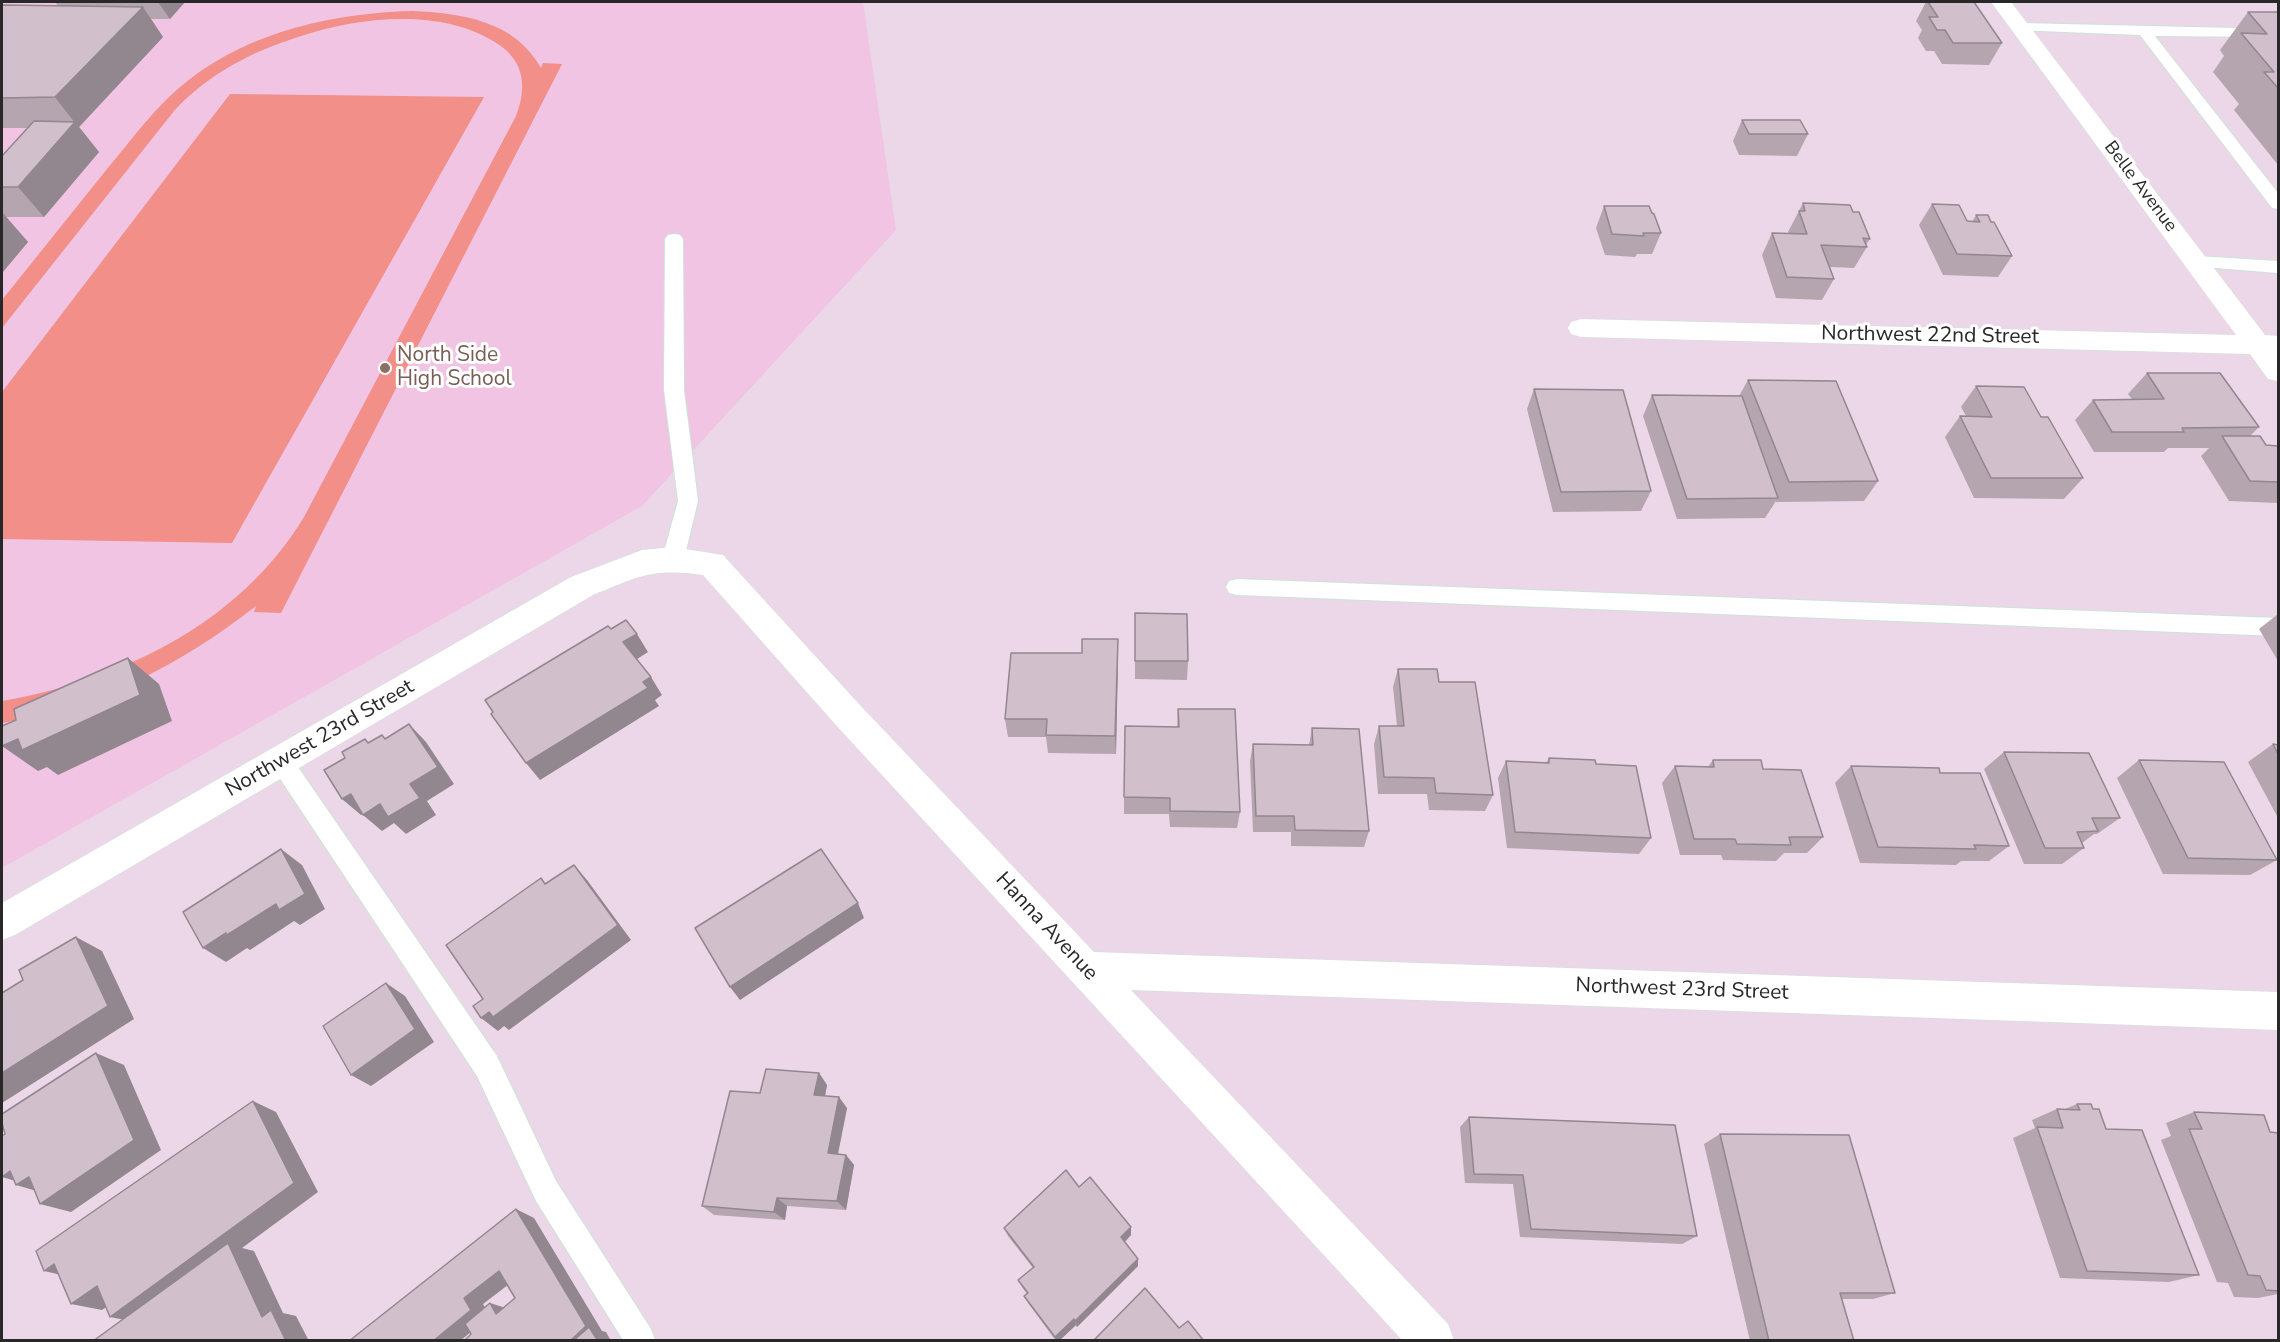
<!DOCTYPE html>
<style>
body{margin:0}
#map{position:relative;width:2280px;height:1342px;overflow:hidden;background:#ecd7e8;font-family:"Nunito Sans",sans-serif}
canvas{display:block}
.frame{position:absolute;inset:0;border:3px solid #282828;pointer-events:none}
</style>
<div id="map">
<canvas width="2280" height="1342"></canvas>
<div class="frame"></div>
</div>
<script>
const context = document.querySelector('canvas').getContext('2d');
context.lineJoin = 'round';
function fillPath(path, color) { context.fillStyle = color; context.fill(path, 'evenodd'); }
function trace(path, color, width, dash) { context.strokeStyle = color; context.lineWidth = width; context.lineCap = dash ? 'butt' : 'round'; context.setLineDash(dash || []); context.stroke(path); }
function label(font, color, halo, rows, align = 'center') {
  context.font = font + ' "Nunito Sans",sans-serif'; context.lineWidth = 6; context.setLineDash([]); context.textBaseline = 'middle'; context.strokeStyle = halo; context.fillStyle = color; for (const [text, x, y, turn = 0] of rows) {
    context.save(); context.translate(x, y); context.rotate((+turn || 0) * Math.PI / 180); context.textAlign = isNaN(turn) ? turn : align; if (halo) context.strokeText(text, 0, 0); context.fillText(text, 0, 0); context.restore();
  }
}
fillPath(new Path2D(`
 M2 2H863L896 230 642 506 2 868Z`), '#f0c4e2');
fillPath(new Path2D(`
 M412 11C462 13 515 21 541 68L543 63 562 64 281 613 254 612 256 606C181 665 96 708 2 723V701C122 680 239 624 304 517L516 116C527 88 525 62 498 44 442 7 358 17 298 37 251 52 208 74 174 111L2 328V300C37 256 72 213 107 169 133 138 157 104 190 79 252 31 335 13 412 11Z
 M230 94 484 97 232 543 2 539V392Z`), '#f18f88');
const lane = new Path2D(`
 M2020 23 2278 29V37L2155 36 2278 193V209L2272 208 2140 35 2015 30 2013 27Z
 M674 234 680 235 683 239 684 390 698 501 684 559 680 565 673 567 666 565 662 559 678 501 664 390 665 239 668 235Z
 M2197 256 2278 261V273L2191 266 2188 262 2191 258Z
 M1237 579 2278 618V636L1237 595 1229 593 1226 587 1229 581Z
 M281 751 289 754 497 1056 556 1181 651 1329 655 1340H623L536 1201 477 1076 273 768 269 761 273 754Z`);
const street = new Path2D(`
 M1991 2H2011L2265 335 2278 336V381L2268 379 2250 354 1581 337 1571 334 1568 328 1571 322 1581 319 2236 335Z
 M673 547 723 555 859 704 1094 952 2278 992V1030L1131 990 1448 1324 1454 1340H1402L835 724 703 575C653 568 639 576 593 595L15 935 2 940V903L571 577 642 550Z`);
trace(lane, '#cce3d6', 2);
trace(street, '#cce3d6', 1);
fillPath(lane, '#fff');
fillPath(street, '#fff');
fillPath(new Path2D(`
 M55 2H185L170 19H151L163 37 79 127 99 152 44 217H6L28 242 2 273V156L27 128H2V5L58 6Z
 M1926 2H1974L2002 43 1989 65 1942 64 1934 51H1926L1918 38 1922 30 1916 21Z
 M2248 12H2278V165L2234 110 2239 104 2213 72 2224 56 2220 50Z
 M1742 120 1808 134 1797 156 1739 155 1733 141Z
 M1803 203 1853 212 1870 239 1866 245 1867 247 1854 268 1830 267 1834 279 1822 300 1776 298 1762 255 1772 233 1789 234 1788 232Z
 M1932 204 1967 221 1972 222 1976 215 1991 222 2012 256 1998 277 1943 275 1919 225Z
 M1604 206 1661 233 1652 254H1637L1635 257 1605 255 1596 228Z
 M2147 373 2259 427 2250 436 2266 445 2278 446V503L2229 501 2201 456 2209 448H2168L2164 452H2094L2075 420 2093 400 2132 399 2128 394Z
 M1748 380 1878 481 1864 501 1776 502V501L1765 518 1677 519 1643 416 1652 395 1739 396Z
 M1976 386 2041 417 2083 478 2064 499 1974 498 1945 437 1960 416H1966L1961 407Z
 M1534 389 1651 491 1641 511 1553 512 1527 409Z
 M1135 613 1188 661 1187 680 1135 679Z
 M2278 614V661L2259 629Z
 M1118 639V658L1116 754 1048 753 1046 737H1008L1005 719 1082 653Z
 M1398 669 1439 682 1493 795 1485 811 1429 810 1427 794H1378L1374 744 1379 726H1397L1393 687Z
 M1178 709 1240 812 1237 828 1170 827 1169 814H1124V797L1177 727Z
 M1312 728 1369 831 1364 847 1291 846V832H1253L1250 761 1253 744 1309 745Z
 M2273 744 2278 745V818L2248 762Z
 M2004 752 2120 818 2097 834H2094L2082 843 2084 848 2062 864H2024L1984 769Z
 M1549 758 1596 764 1651 838 1639 854 1507 848 1498 778 1506 761 1546 763Z
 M1713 760 1763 769 1823 837 1807 853H1784L1776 861 1723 860 1721 855H1680L1662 783 1675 766 1708 767Z
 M2139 760 2277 860 2250 875 2163 874 2117 778Z
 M1851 766 1940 773 2009 846 1989 861H1961L1956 865 1860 863 1835 783Z
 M819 1073 827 1085 825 1096 847 1108 838 1154 846 1155 854 1165 846 1210 787 1206 785 1220 714 1215 702 1206 760 1093Z
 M2077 1104 2093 1109 2199 1275 2169 1282 2060 1278 2013 1138 2035 1128 2032 1120 2057 1109H2065Z
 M2194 1112 2270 1132 2278 1133V1294L2258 1298 2234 1297 2228 1283 2217 1282 2161 1140 2171 1136 2166 1123Z
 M1469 1117 1697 1236 1682 1244 1520 1237 1513 1184 1465 1183 1460 1127Z
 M1720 1134 1895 1293 1873 1299H1842L1854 1341H1750L1704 1144Z
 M1079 1187 1131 1227V1235L1125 1242 1138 1266 1077 1327 1076 1325 1059 1341H1056L1028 1303 1024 1296 1027 1294 1022 1287 1018 1280 1033 1268 1008 1236 1004 1228Z`), '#b4a5af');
fillPath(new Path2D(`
 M158 2H185L170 19Z
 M143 7 163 37 79 127 99 152 44 217 18 187 75 123 55 97Z
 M2 212 28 242 2 273Z
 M637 634 648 652 634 661 623 642Z
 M1118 639V658L1116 754 1115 736Z
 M128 658 159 684 172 721 58 775 47 767 38 771 2 746Z
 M651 677 662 695 655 700 659 706 540 780 526 763Z
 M409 724 426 742 454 784 427 801 436 815 406 834 394 823 382 831 363 815 410 784Z
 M351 794 369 811 361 815 342 799Z
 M281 849 302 865 325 909 300 925 294 921 250 950 247 948 226 962 203 948Z
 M574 865 587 880 631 940 509 1030 504 1026 498 1031 481 1018Z
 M858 903 864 918 740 1000 730 987Z
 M76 937 102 951 134 1019 2 1103V1073Z
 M386 983 405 996 434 1042 371 1086 351 1075Z
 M96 1053 124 1065 161 1150 71 1212 40 1204Z
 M819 1073 827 1085 823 1107 814 1095Z
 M839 1097 847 1108 836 1163 828 1153Z
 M253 1101 276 1112 318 1192 242 1248 254 1251 283 1313 296 1316 309 1341H286L140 1323 110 1317Z
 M846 1155 854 1165 846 1210 837 1201Z
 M10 1171 60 1186 47 1194 16 1185 19 1182 2 1177Z
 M777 1198 787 1206 785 1220 774 1212Z
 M516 1209 534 1218 602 1331 606 1332 611 1341H570Z
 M1131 1227V1235L1121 1245V1237Z
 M1138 1259V1266L1077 1327 1075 1321Z
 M54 1264 75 1278 44 1271Z
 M499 1271 517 1278 483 1304 490 1316 460 1341H433L464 1298Z
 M97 1286 127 1292 102 1310 71 1304Z
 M490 1303 509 1309 496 1314Z
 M1074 1319 1076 1325 1059 1341H1057L1055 1337Z`), '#92868f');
const building = new Path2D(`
 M1928 2H1974L2002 43H1953L1945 30H1937L1929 17H1938Z
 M2 5 143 7 55 97 2 98Z
 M2248 12H2278V88L2264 72H2274L2241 33 2267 34Z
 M1742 120H1800L1808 134H1749Z
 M34 121 75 122 18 187H2V156Z
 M1803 203 1850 205 1853 212H1859L1870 239 1863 238 1867 247 1821 245 1834 279 1787 277 1772 233 1807 234 1799 211H1805Z
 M1932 204 1959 205 1967 221 1980 222 1976 215H1988L1991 222H1994L2012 256 1957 254Z
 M1604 206H1649L1652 213 1654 214 1661 233H1643L1644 236 1612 234Z
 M2147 373H2220L2259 427 2182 428 2184 432H2112L2093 400 2164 399Z
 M1748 380 1836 381 1878 481 1789 482Z
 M1976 386 2024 387 2041 417H2048L2083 478H1991L1960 416 1992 417Z
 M1534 389 1623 390 1651 491 1561 492Z
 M1652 395 1742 396 1778 498 1687 499Z
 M2222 436H2260L2266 445 2278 446V482L2250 481Z
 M1135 613 1187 614 1188 661H1135Z
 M626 620 637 634 623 642 651 677 643 682 648 688 526 763 491 714 493 712 485 700 608 626 611 629Z
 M1082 639H1118L1115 736 1046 735 1047 719H1005L1011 653H1082Z
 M128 658 140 695 22 750 18 739 2 746V726L16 720 14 709Z
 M1398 669H1437L1439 682H1475L1493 795 1436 793 1434 778 1384 777 1379 726H1404Z
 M1178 709H1235L1240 812 1170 811V798L1124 797 1125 726 1179 727Z
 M409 724 438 767 410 784 420 798 388 817 380 804 363 815 351 794 342 799 324 770 345 758 342 752 365 739 368 743 382 735 385 739Z
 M1312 728 1359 729 1369 831 1295 830 1294 816H1256L1253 744 1313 745Z
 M2273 744 2278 745V754Z
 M2004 752 2089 753 2120 818H2092L2098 831 2077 832 2084 848H2045Z
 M1549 758 1595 760 1596 764 1636 766 1651 838 1515 832 1506 761 1549 763Z
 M1713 760H1761L1763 769 1801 770 1823 837H1789L1791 845 1737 844 1735 839H1694L1675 766 1714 767Z
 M2139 760 2224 762 2277 860 2188 858Z
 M1851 766 1939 768 1940 773H1980L2009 846 1974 845 1976 849 1878 847Z
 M281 849 305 894 279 910 276 904 227 935 226 933 203 948 183 912Z
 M821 849 858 903 730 987 695 928Z
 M574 865 618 925 493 1017 489 1012 481 1018 473 1006 483 999 446 945 541 878 545 884Z
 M76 937 108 1006 2 1073V993L23 980 19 970Z
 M386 983 415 1029 351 1075 323 1026Z
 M96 1053 134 1140 40 1204 29 1177 16 1185 10 1171 2 1177V1136L5 1134 2 1123V1114Z
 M766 1069 819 1073 814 1095 839 1097 828 1153 846 1155 837 1201 777 1198 774 1212 702 1206 730 1091 760 1093Z
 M253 1101 294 1183 110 1317 97 1286 71 1304 54 1264 44 1271 36 1251Z
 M2077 1104H2091L2093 1109H2099L2106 1129 2142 1130 2199 1275 2087 1271 2037 1127 2063 1128 2057 1109 2080 1110Z
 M2194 1112 2264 1115 2270 1132 2278 1133V1291L2266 1290 2260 1276 2248 1275 2189 1129H2202Z
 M1469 1117 1675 1125 1697 1236 1531 1229 1523 1175 1474 1174Z
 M1720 1134 1849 1135 1895 1293H1840L1854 1341H1769Z
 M1066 1170 1079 1187 1090 1177 1131 1227 1121 1237 1138 1259 1075 1321 1074 1319 1055 1337 1024 1296 1028 1293 1018 1280 1034 1267 1004 1228Z
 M516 1209 586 1326 570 1341H464L471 1334 465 1324 490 1303 496 1314 515 1298 499 1271 464 1298 471 1310 433 1341H349Z
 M228 1243 262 1317 271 1310 286 1341H93Z
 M1145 1288 1179 1328 1188 1321 1204 1341H1093Z
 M589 1327 598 1341H573Z`);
fillPath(building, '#d1c0cc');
trace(building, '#92868f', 1.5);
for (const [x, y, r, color] of [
 [385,368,6,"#8d6e63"]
]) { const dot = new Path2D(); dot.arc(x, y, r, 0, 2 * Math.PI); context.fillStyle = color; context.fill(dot); trace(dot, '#fff', 2); }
label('18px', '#282828', '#fff', [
 ["Belle Avenue",2140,187,53]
]);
label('21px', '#282828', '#fff', [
 ["Northwest 22nd Street",1930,336,1],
 ["Northwest 23rd Street",320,739,-30],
 ["Hanna Avenue",1046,927,47],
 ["Northwest 23rd Street",1682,990,2]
]);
label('21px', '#785e54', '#fff', [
 ["North Side",397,356],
 ["High School",397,380]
], 'left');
</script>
